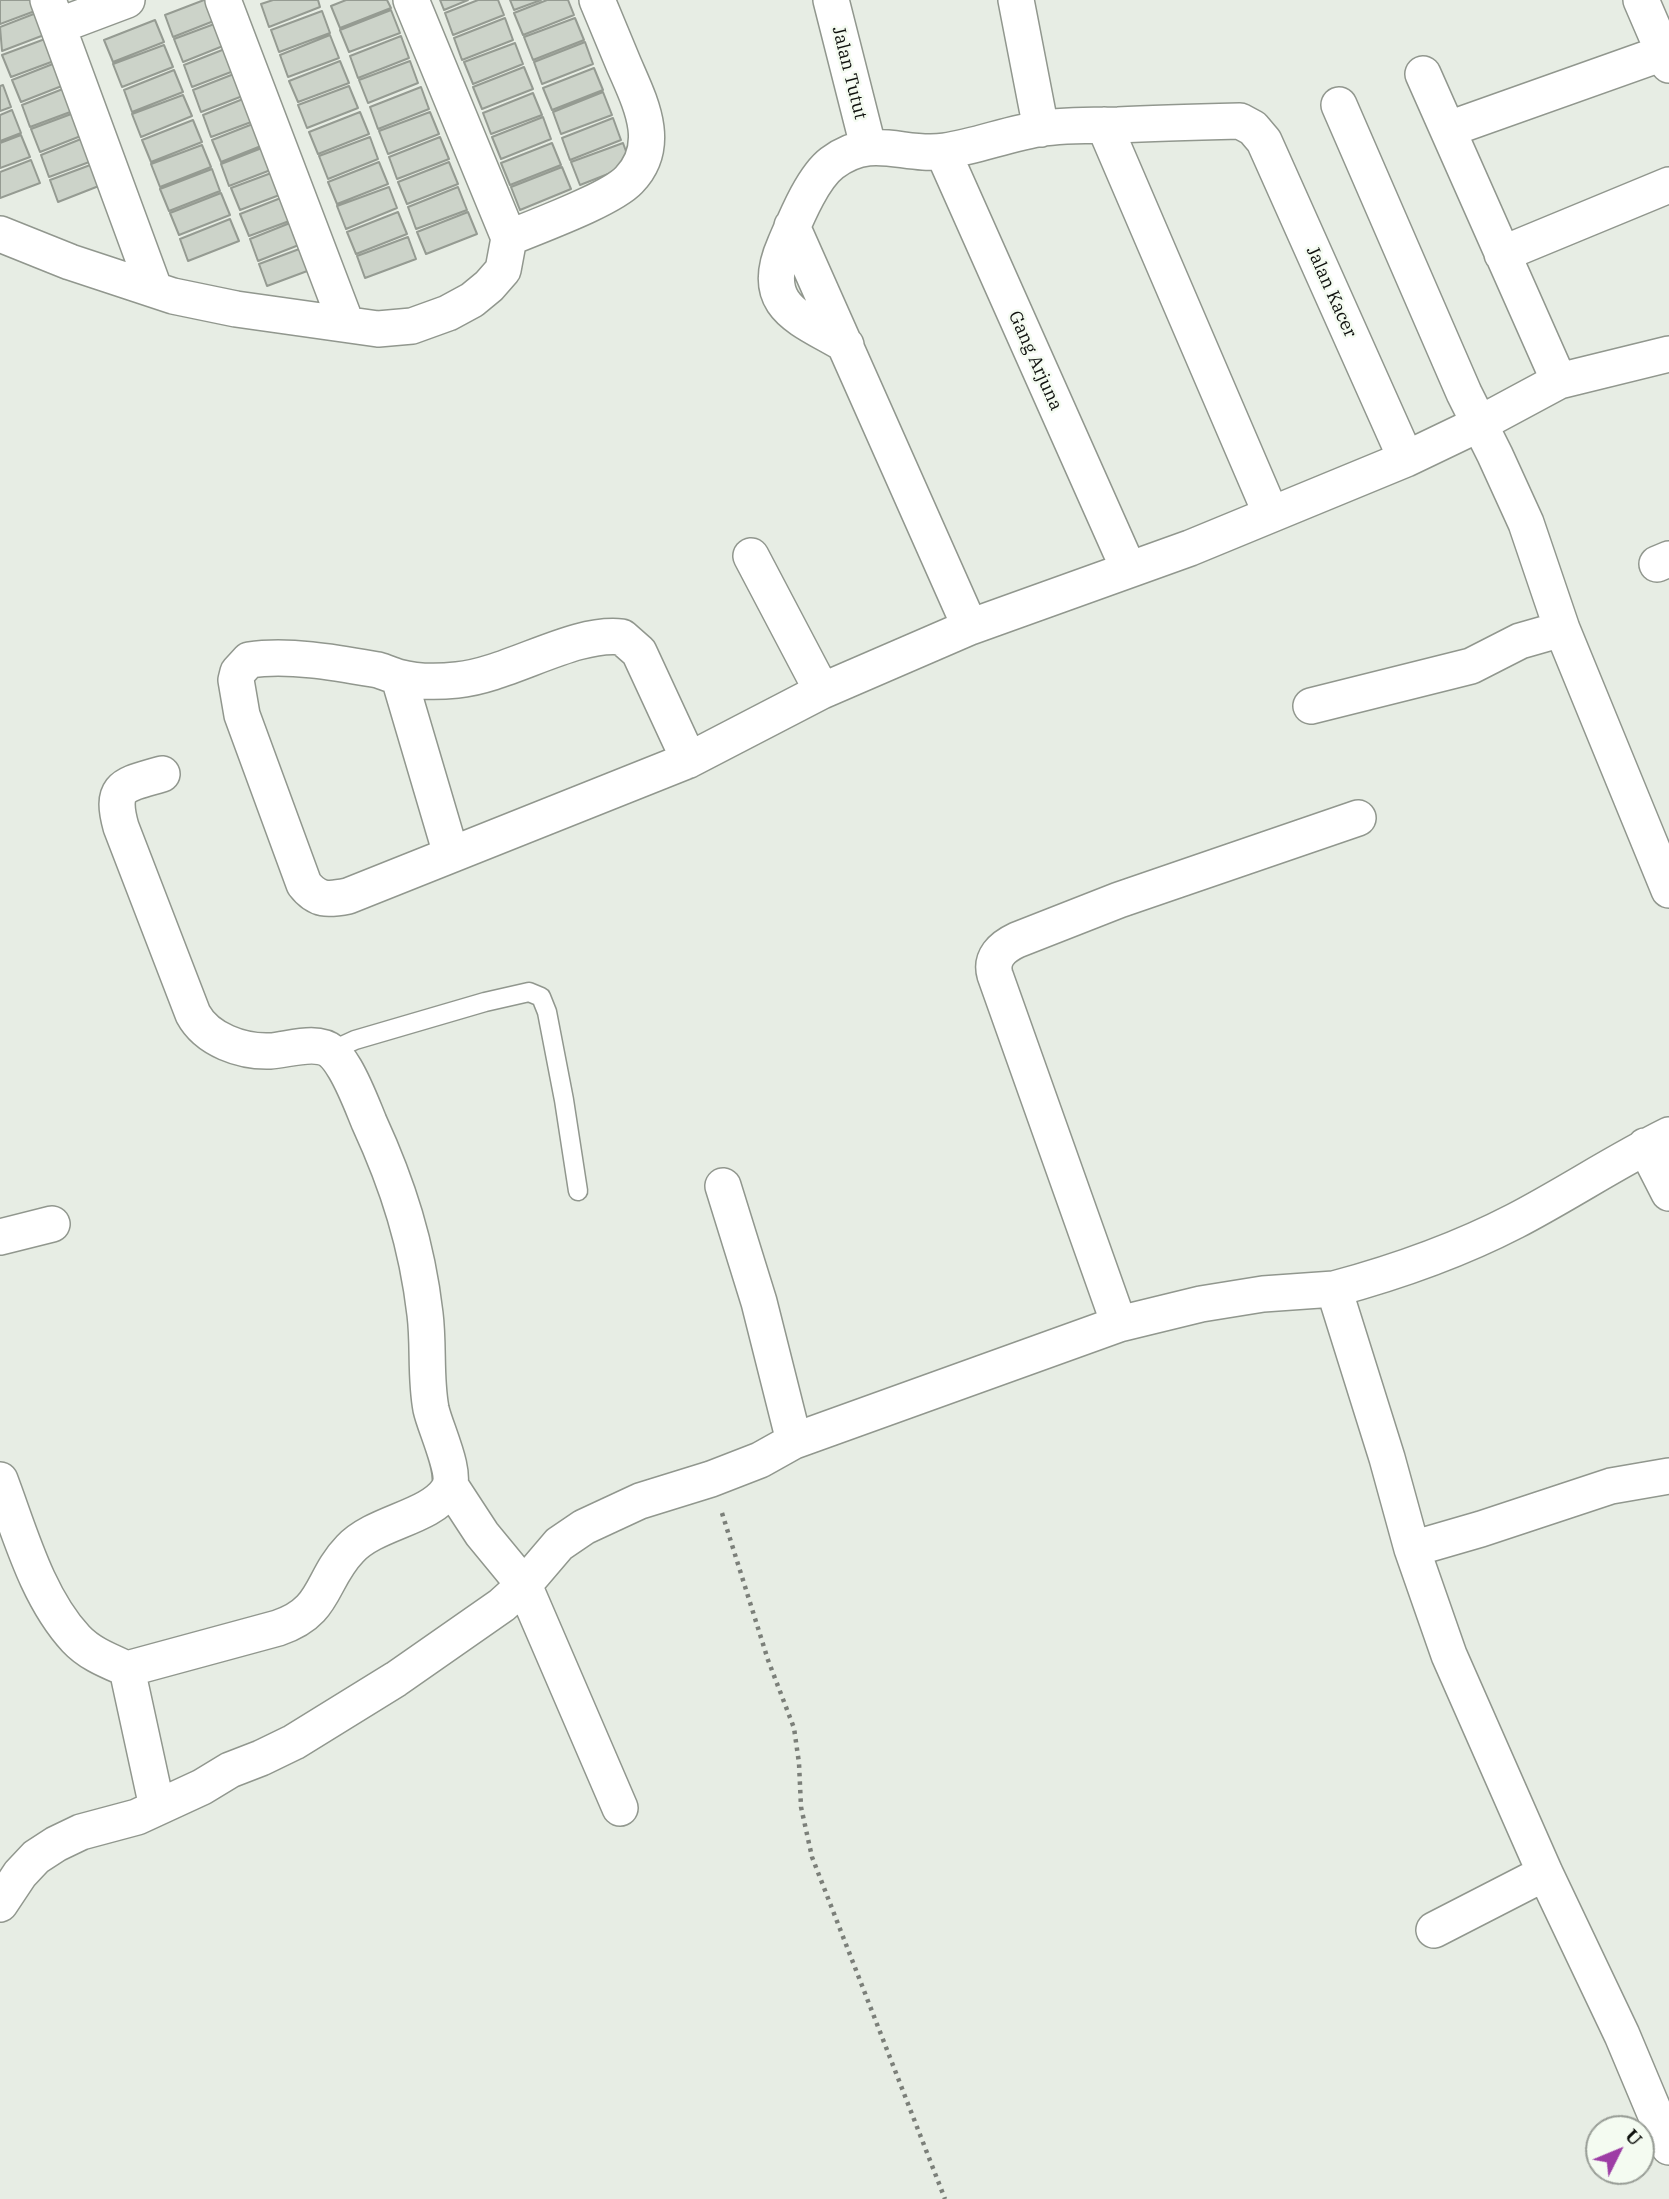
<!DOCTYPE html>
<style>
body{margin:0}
#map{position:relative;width:1669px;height:2199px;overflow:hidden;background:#e7ede4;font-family:"IBM Plex Serif",serif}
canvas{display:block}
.north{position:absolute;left:1585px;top:2115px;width:70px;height:70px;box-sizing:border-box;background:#f4fbf1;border:2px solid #989d96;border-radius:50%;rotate:47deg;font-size:19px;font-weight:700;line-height:28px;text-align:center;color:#0f110e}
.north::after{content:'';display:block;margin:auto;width:24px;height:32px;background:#9d3da5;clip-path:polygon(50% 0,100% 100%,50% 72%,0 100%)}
</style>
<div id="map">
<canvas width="1669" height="2199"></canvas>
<div class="north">U</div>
</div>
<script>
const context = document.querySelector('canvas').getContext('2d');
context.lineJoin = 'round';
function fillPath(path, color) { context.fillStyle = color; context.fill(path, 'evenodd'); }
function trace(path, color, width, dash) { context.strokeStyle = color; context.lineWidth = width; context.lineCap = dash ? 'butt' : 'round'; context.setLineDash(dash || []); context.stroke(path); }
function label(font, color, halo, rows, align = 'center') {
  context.font = font + ' "IBM Plex Serif",serif'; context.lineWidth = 5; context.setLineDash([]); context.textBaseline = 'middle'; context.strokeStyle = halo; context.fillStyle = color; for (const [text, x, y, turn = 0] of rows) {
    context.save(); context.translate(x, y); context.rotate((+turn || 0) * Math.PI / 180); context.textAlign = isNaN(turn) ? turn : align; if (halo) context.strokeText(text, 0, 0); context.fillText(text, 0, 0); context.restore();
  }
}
const building = new Path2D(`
 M0 0H40L43 8 0 24Z
 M204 0H217L224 17 173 37 165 15Z
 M273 0H318L320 7 269 27 261 4Z
 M346 0H387L391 8 340 28 331 6Z
 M440 0H468L444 10Z
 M478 0H498L504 15 453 35 445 13Z
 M510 0H541L514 10Z
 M547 0H568L574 15 523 35 514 13Z
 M44 10 52 32 2 51 0 27Z
 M391 10 400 33 349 52 340 30Z
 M322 11 330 33 279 52 271 30Z
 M505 18 513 40 462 60 454 38Z
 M575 18 584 40 533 60 524 37Z
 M155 20 164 42 113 62 104 40Z
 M225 20 233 42 183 62 174 39Z
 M330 35 339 58 288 77 280 55Z
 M53 36 62 58 11 77 2 55Z
 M401 36 409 58 358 78 350 56Z
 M585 42 593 64 542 84 534 62Z
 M515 43 523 64 473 84 464 62Z
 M164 45 173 67 122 87 113 64Z
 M235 45 244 67 192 87 184 65Z
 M63 60 72 82 21 102 12 80Z
 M340 61 349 83 298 102 289 81Z
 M410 61 418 83 368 103 359 80Z
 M524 67 533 89 482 109 473 87Z
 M594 68 603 90 552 110 543 88Z
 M174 70 183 92 132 112 124 90Z
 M244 70 253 92 201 112 193 90Z
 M3 85 11 107 0 111V86Z
 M73 85 81 108 30 127 22 105Z
 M349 86 358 108 307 128 298 105Z
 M421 87 429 109 378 129 370 107Z
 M603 92 612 115 561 134 553 112Z
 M533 93 542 115 491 134 483 113Z
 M183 95 192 116 141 137 132 114Z
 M253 95 262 118 211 137 203 115Z
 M12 110 21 133 0 141V115Z
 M82 110 91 132 40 152 31 129Z
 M360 112 369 134 318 154 309 132Z
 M430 112 439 134 388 154 379 131Z
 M543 117 551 139 501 159 492 137Z
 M613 118 621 140 570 160 562 138Z
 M193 120 202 142 151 162 142 140Z
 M263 120 271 142 221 162 212 140Z
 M21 135 30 157 0 168V143Z
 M91 135 100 158 49 177 41 155Z
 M370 137 378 159 328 179 319 156Z
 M440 137 449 159 397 179 389 157Z
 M552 143 561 165 510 185 501 163Z
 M623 143 631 165 580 185 571 162Z
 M272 144 281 166 229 186 221 164Z
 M202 145 211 167 160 187 151 164Z
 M31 160 40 183 0 198V172Z
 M101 161 109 182 58 202 50 180Z
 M379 162 388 184 337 204 328 182Z
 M449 162 458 184 407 204 398 182Z
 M562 167 571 189 520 210 511 187Z
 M212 169 220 191 169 211 160 189Z
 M282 169 290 191 240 210 231 188Z
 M389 187 397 208 346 229 337 206Z
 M458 187 467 210 416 229 408 207Z
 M221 193 230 215 179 235 170 213Z
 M291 194 300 217 249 236 240 214Z
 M398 212 407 234 356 254 347 232Z
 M468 212 477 234 426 254 417 232Z
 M230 219 239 241 188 261 180 239Z
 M300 219 309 241 258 261 250 239Z
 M408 237 416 259 365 278 357 256Z
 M310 245 318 267 267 286 259 264Z`);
fillPath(building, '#ccd3c9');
trace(building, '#959b92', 2);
const lane = new Path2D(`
 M331 1051 355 1040 485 1002 529 992 541 997 547 1012 564 1100 578 1191`);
const street = new Path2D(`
 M48 0 154 288
 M223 0 346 323
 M411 0 509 238
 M831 0 868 146
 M1016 0 1041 129
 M1641 0 1669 65
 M58 26 127 0
 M1423 74 1559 381
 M1339 105 1464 393 1495 455 1526 523 1562 629 1669 890
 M1104 125 1271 514
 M1449 129 1663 53
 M943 152 1129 570
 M792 226 970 627
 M0 234 70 262 173 296 236 309 378 329 412 326 448 313 472 300 489 286 503 270 509 238C537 226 610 200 629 180 663 145 640 102 624 65 615 43 606 22 597 0
 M1502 254 1669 185
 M846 345C801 318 757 307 785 244 795 221 812 178 832 163 873 132 904 158 945 151 978 146 1010 133 1044 128 1068 125 1093 125 1118 125 1158 123 1199 122 1240 121L1253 128 1264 141 1406 459
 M751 556 822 691
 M1657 564 1669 559
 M399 678 451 854
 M1311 706 1471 666 1520 641 1562 629
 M689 760 639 652 622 637C574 631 509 675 457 680 438 682 416 682 398 677 391 675 385 672 378 670 338 663 290 654 249 660L238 672 236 680 242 715 304 884C317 901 328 900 348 896L689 760 822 691 970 627 1190 548 1406 459 1479 424 1559 381 1669 354
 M1669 1135C1616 1161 1567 1194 1515 1221 1457 1251 1397 1272 1334 1289L1387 1458 1412 1549 1449 1655 1545 1873 1622 2035 1669 2147
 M1645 1146 1669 1193
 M723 1186 759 1302 794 1441
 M0 1237 52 1224
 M1119 1324 995 975C990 958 1002 947 1017 940L1119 900 1358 818
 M0 1480C20 1533 37 1597 76 1639 90 1654 109 1661 127 1669L157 1807
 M450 1485 482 1534 524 1585 620 1808
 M1412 1549 1481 1529 1611 1486 1669 1476
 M127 1669 278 1628C327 1612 320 1580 350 1549 375 1522 430 1518 448 1490 458 1474 435 1428 431 1409 425 1377 429 1346 425 1314 417 1245 398 1185 369 1122 362 1105 355 1086 345 1069 342 1064 337 1056 332 1052 317 1039 288 1050 270 1051 242 1052 207 1040 193 1014L121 827C109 784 125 785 162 774
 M0 1904 20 1874 36 1857 56 1844 81 1832 137 1817 202 1787 230 1770 261 1758 294 1742 396 1679 502 1605 524 1585 559 1544 584 1527 640 1501 711 1479 760 1460 794 1441 1119 1324 1201 1304 1263 1294 1334 1289
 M1434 1930 1545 1873`);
trace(lane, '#91978e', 21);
trace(street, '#91978e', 38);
trace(new Path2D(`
 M722 1513 768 1660 794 1728 799 1763 801 1807 812 1857 945 2199`), '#7b7f79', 4.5, [3.5, 5]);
trace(lane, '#fff', 18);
trace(street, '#fff', 35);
label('18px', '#0f110e', '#f4fbf1', [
 ["Jalan Tutut",849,73,76],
 ["Jalan Kacer",1331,292,66],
 ["Gang Arjuna",1035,361,66]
]);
</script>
